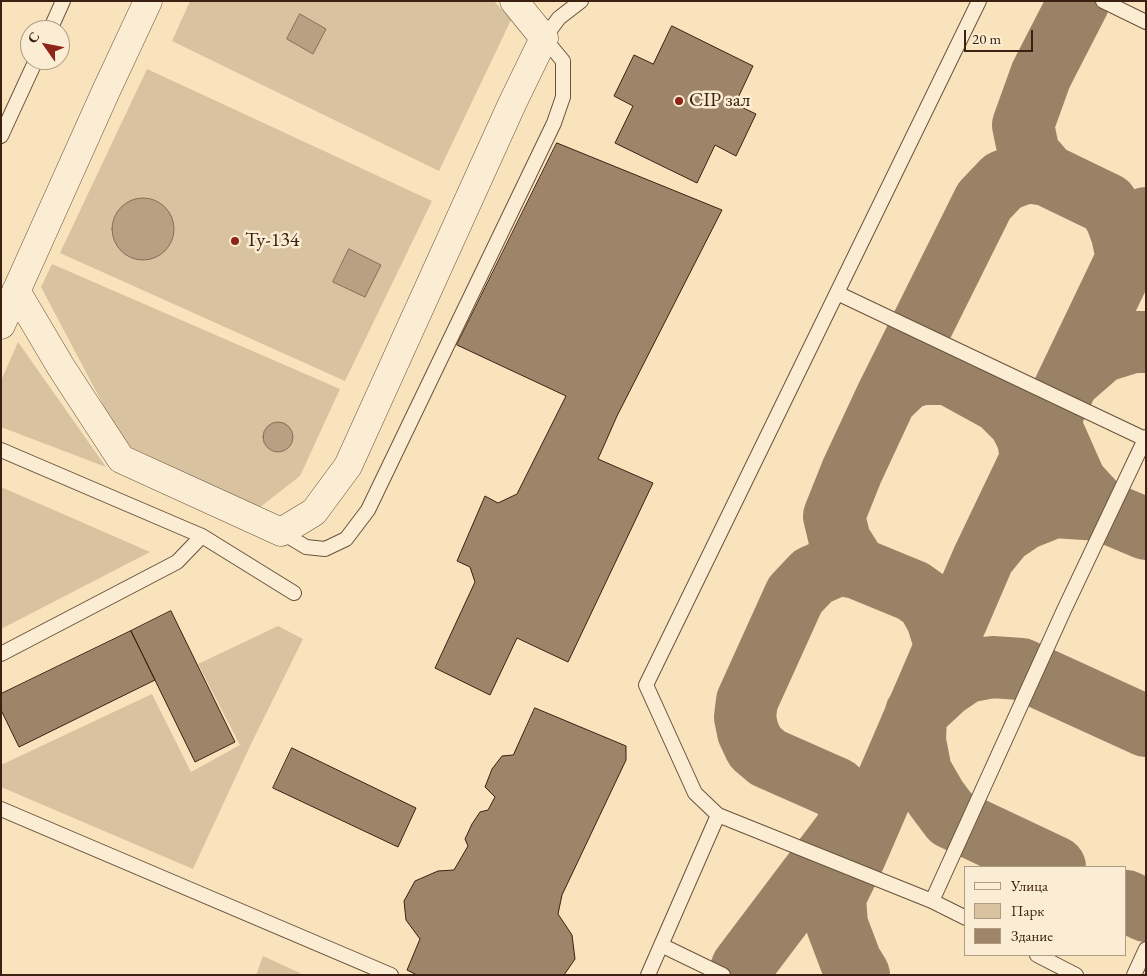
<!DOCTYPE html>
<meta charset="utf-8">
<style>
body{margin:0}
#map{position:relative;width:1147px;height:976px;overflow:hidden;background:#f8e3bc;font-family:"EB Garamond",serif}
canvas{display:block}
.frame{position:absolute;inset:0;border:2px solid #3c2012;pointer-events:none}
.legend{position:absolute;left:964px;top:866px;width:162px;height:90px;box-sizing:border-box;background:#faedd3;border:1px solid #ae9b86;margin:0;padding:6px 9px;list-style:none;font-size:15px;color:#3c2012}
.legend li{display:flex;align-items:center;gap:10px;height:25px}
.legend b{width:25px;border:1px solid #ae9b86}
.north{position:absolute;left:20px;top:20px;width:50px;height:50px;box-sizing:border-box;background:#faedd3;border:1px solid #ae9b86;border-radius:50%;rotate:303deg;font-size:14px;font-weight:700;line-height:20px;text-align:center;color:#3c2012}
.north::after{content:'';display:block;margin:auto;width:18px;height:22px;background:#8f2418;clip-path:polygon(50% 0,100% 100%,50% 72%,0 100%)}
.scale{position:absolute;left:964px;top:30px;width:69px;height:22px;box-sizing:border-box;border:2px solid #3c2012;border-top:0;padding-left:6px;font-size:15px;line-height:18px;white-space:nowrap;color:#3c2012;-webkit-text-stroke:4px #faedd3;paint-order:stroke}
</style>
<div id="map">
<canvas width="1147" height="976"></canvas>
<div class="frame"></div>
<ul class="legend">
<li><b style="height:6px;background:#faedd3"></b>Улица</li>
<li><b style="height:14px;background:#d8c29f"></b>Парк</li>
<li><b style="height:14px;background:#9e856a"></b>Здание</li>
</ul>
<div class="north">С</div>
<div class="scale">20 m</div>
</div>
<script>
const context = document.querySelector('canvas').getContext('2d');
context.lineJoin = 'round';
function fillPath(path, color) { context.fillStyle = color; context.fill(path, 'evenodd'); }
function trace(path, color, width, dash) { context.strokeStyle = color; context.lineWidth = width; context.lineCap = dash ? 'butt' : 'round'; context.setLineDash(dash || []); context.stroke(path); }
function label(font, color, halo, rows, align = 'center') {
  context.font = font + ' "EB Garamond",serif'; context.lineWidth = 5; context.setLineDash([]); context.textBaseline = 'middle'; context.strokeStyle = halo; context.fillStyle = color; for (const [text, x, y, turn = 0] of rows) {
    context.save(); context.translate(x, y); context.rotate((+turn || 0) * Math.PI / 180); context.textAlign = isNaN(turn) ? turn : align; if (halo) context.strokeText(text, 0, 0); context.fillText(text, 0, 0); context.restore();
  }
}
fillPath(new Path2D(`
 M190 1H494L511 20 439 171 172 41Z
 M147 69 432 201 345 381 60 253Z
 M52 264 340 389 300 476 259 508 124 444 41 287Z
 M18 342 106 467 1 427V381Z
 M1 487 150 552 1 629Z
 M278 626 303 639 250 746 193 869 1 787V765L152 694 191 772 240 745 198 664Z
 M263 956 304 975H256Z`), '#d8c29f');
const water = new Path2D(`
 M300 14 326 29 313 54 287 39Z
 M112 229a31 31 0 1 1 62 0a31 31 0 1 1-62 0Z
 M349 249 381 265 365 297 333 282Z
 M263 437a15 15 0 1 1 30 0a15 15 0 1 1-30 0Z`);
fillPath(water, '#b8a182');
trace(water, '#866d55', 1);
trace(new Path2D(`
 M1047 175 1029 154 1023 125 1041 75 1079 1
 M1069 380 1101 352 1133 342H1146
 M886 398 984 201 1003 181 1027 172 1047 175 1107 204 1116 218 1122 235 1127 258
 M1101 510 1146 529
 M986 554 1003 533 1024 519 1054 507 1101 510 1076 483 1049 422
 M857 568 840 541 834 516 852 471 886 398 906 379 922 374H949L1000 402 1019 421 1028 439 1031 459
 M856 854V837L854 820 847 800 836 788 768 758 755 747 748 732 745 717 747 701 795 595 813 576 838 565 857 568 913 591 927 601 937 619 945 645
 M1055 867 951 818 936 798 921 772 915 741 916 713 944 687 966 672 992 667 1021 669 1146 726
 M1126 901 1146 911
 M739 975 742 967 844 832
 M859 975 851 962 837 925 835 897 856 854 983 559 1146 218`), '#9a8267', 62);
const building = new Path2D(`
 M672 26 753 66 735 104 756 114 736 156 715 145 697 183 615 143 633 106 614 96 634 55 653 64Z
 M557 143 722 210 617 416 598 459 653 483 568 662 517 638 490 695 435 668 475 582 470 567 457 561 485 496 498 503 517 494 566 396 457 345Z
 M171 611 235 742 195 762 131 631Z
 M131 631 155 680 19 747 1 710V694Z
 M535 708 626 746V760L562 895 558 914 572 935 575 959 564 975H417L407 970 420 939 406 920 404 901 415 881 438 871 454 870 468 846 465 839 472 824 480 812 488 810 495 797 485 787 492 769 502 756 513 755Z
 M292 748 416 808 398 847 273 788Z`);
fillPath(building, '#9e856a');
trace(building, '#3c2012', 1);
const service = new Path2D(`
 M1103 1 1146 22
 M50 30 63 1
 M1 136 36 60
 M837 293 1145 439
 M1 450 202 536 294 593
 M281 532 306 547 325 549 346 539 368 510 554 123 563 97V61L544 38 559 18 581 1
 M1 654 177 562 202 536
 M1 809 391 975
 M718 815 932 901 966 918
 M932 901 1064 610 1146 437
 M661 945 723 975
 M1037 955 1076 975
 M648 975 718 815 695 793 646 685 979 1
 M1134 975 1146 949`);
const tertiary = new Path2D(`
 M16 291 61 367 121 459 281 532 314 512 348 466 512 104 544 38 514 1
 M1 325 106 91 148 1`);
trace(service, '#6b513c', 16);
trace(tertiary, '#6b513c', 29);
trace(service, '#faedd3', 14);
trace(tertiary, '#faedd3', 28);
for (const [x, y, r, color] of [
 [679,101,5,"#8f2418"],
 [235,241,5,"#8f2418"]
]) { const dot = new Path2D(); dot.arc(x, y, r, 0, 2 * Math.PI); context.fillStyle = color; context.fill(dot); trace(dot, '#faedd3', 2); }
label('20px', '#3c2012', '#faedd3', [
 ["CIP зал",689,101],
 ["Ту-134",245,241]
], 'left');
</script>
